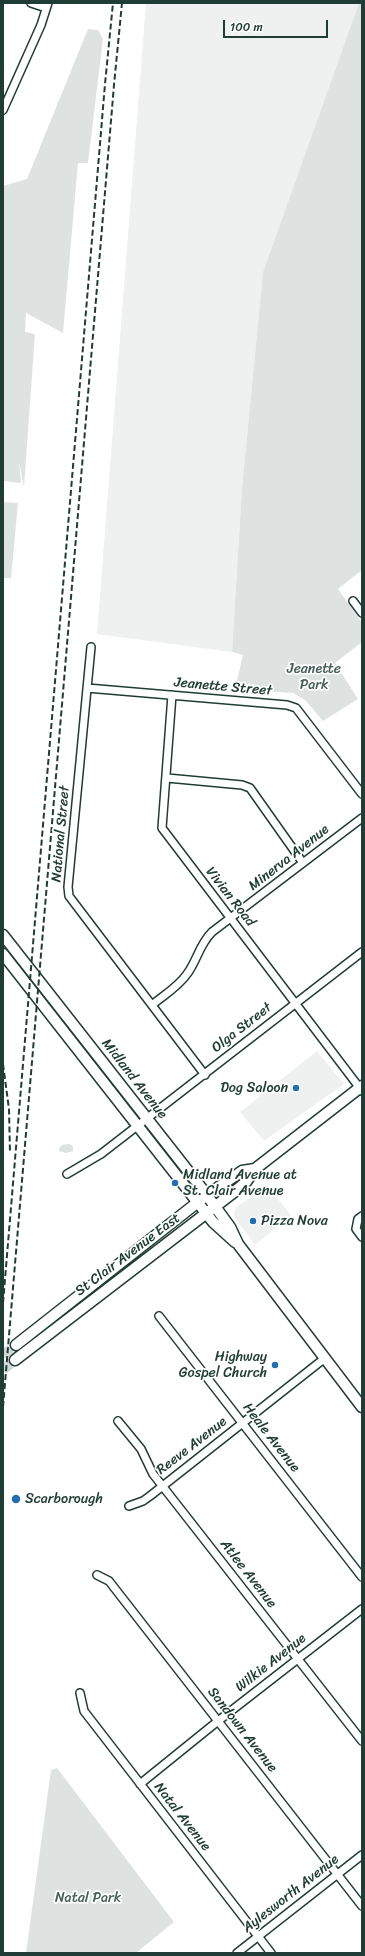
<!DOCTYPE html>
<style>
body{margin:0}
#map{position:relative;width:365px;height:1956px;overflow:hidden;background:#fff;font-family:Sriracha,sans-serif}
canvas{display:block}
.frame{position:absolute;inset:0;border:4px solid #1f3d34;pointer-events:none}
.scale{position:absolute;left:223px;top:20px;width:105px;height:18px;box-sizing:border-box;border:2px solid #1f3d34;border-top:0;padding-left:5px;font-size:12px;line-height:14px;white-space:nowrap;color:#1f3d34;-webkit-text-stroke:3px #fff;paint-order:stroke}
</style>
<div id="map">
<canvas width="365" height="1956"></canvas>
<div class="frame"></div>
<div class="scale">100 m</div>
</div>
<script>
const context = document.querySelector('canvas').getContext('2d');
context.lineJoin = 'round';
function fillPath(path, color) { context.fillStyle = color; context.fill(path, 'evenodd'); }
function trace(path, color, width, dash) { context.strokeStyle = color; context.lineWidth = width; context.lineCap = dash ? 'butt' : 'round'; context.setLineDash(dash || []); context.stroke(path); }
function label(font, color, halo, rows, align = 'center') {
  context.font = font + ' Sriracha,sans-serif'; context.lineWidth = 3.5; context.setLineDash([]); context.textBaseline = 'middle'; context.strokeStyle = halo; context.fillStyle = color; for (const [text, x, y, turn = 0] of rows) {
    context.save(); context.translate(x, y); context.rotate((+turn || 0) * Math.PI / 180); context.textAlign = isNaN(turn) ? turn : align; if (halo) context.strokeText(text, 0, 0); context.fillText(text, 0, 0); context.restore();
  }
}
fillPath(new Path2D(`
 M146 3H359L263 272 242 488 232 652 97 634Z
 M317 1051 344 1084 264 1141 240 1112Z
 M267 1186 291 1215 255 1245 235 1218 234 1213 236 1207Z`), '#eef1f0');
fillPath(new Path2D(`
 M359 3 362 5V570L338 589 362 623V642L335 663 358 699 323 721 305 700 293 693 235 689 243 655 232 652 242 488 263 272Z
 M88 29 98 30 103 39 88 163H78L63 333 26 313 25 332 35 334 24 487 19 462 21 483 3 481V186L27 179Z
 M3 502 18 503 11 578H3Z
 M69 1144 73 1146V1151L66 1153 59 1151V1148L62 1145Z
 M57 1768 174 1922 136 1953H26L51 1770Z`), '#dee3e2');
trace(new Path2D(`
 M3 1355 16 1345
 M3 1370 15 1360`), '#d2d8d6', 10, [10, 5]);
const street = new Path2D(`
 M31 3 46 8
 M3 110 41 25 48 3
 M353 601 362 613
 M91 647 68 887 69 896 205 1075
 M87 688 287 705 296 708 362 794
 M172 695 162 828 362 1091
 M167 778 242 785 250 788 303 863
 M152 1005C164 995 178 987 187 974 197 961 199 945 212 932L362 818
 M67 1174 101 1154 362 952
 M362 1216 358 1219 356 1229 362 1237
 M159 1316 362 1577
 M118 1421 141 1449 153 1474 362 1741
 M129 1506 143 1501 150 1496 325 1358
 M97 1575 109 1581 362 1906
 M80 1693 84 1711 271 1953
 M140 1784 218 1721 362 1609
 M237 1953 362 1855`);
const secondary = new Path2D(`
 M3 935 203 1190 230 1227 238 1244 362 1407
 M3 954 213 1222 235 1242
 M16 1345 207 1195 242 1171 255 1169
 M15 1360 234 1192 246 1182 255 1169 362 1086`);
trace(street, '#1f3d34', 10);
trace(secondary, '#1f3d34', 13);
trace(street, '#fff', 7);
trace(secondary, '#fff', 10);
trace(new Path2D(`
 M3 1064 9 1109 10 1153
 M3 1303 105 84 113 3
 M3 1407 114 85 122 3`), '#1f3d34', 2, [6, 3]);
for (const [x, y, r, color] of [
 [296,1088,4,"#1f6fb2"],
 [175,1183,4,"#1f6fb2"],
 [253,1221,4,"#1f6fb2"],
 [275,1365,4,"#1f6fb2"],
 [16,1499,5,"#1f6fb2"]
]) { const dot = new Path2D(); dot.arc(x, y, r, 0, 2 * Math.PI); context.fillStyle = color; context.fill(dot); trace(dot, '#fff', 1.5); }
label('14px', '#455e57', '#fff', [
 ["Jeanette",314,669],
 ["Park",314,685],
 ["Natal Park",88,1898]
]);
label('14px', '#1f3d34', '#fff', [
 ["Jeanette Street",223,687,5],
 ["National Street",61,834,-85],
 ["Minerva Avenue",289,858,-38],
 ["Vivian Road",230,897,52],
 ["Olga Street",242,1028,-38],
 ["Midland Avenue",134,1079,52],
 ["St Clair Avenue East",128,1255,-37],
 ["Heale Avenue",271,1438,52],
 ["Reeve Avenue",192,1446,-38],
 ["Atlee Avenue",248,1574,52],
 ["Wilkie Avenue",271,1663,-38],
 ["Sandown Avenue",242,1730,52],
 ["Natal Avenue",182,1817,52],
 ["Aylesworth Avenue",291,1894,-38]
]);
label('14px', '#1f3d34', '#fff', [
 ["Dog Saloon",288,1088,"right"],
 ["Midland Avenue at",183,1175],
 ["St. Clair Avenue",183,1191],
 ["Pizza Nova",261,1221],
 ["Highway",267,1357,"right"],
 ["Gospel Church",267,1373,"right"],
 ["Scarborough",25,1499]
], 'left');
</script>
